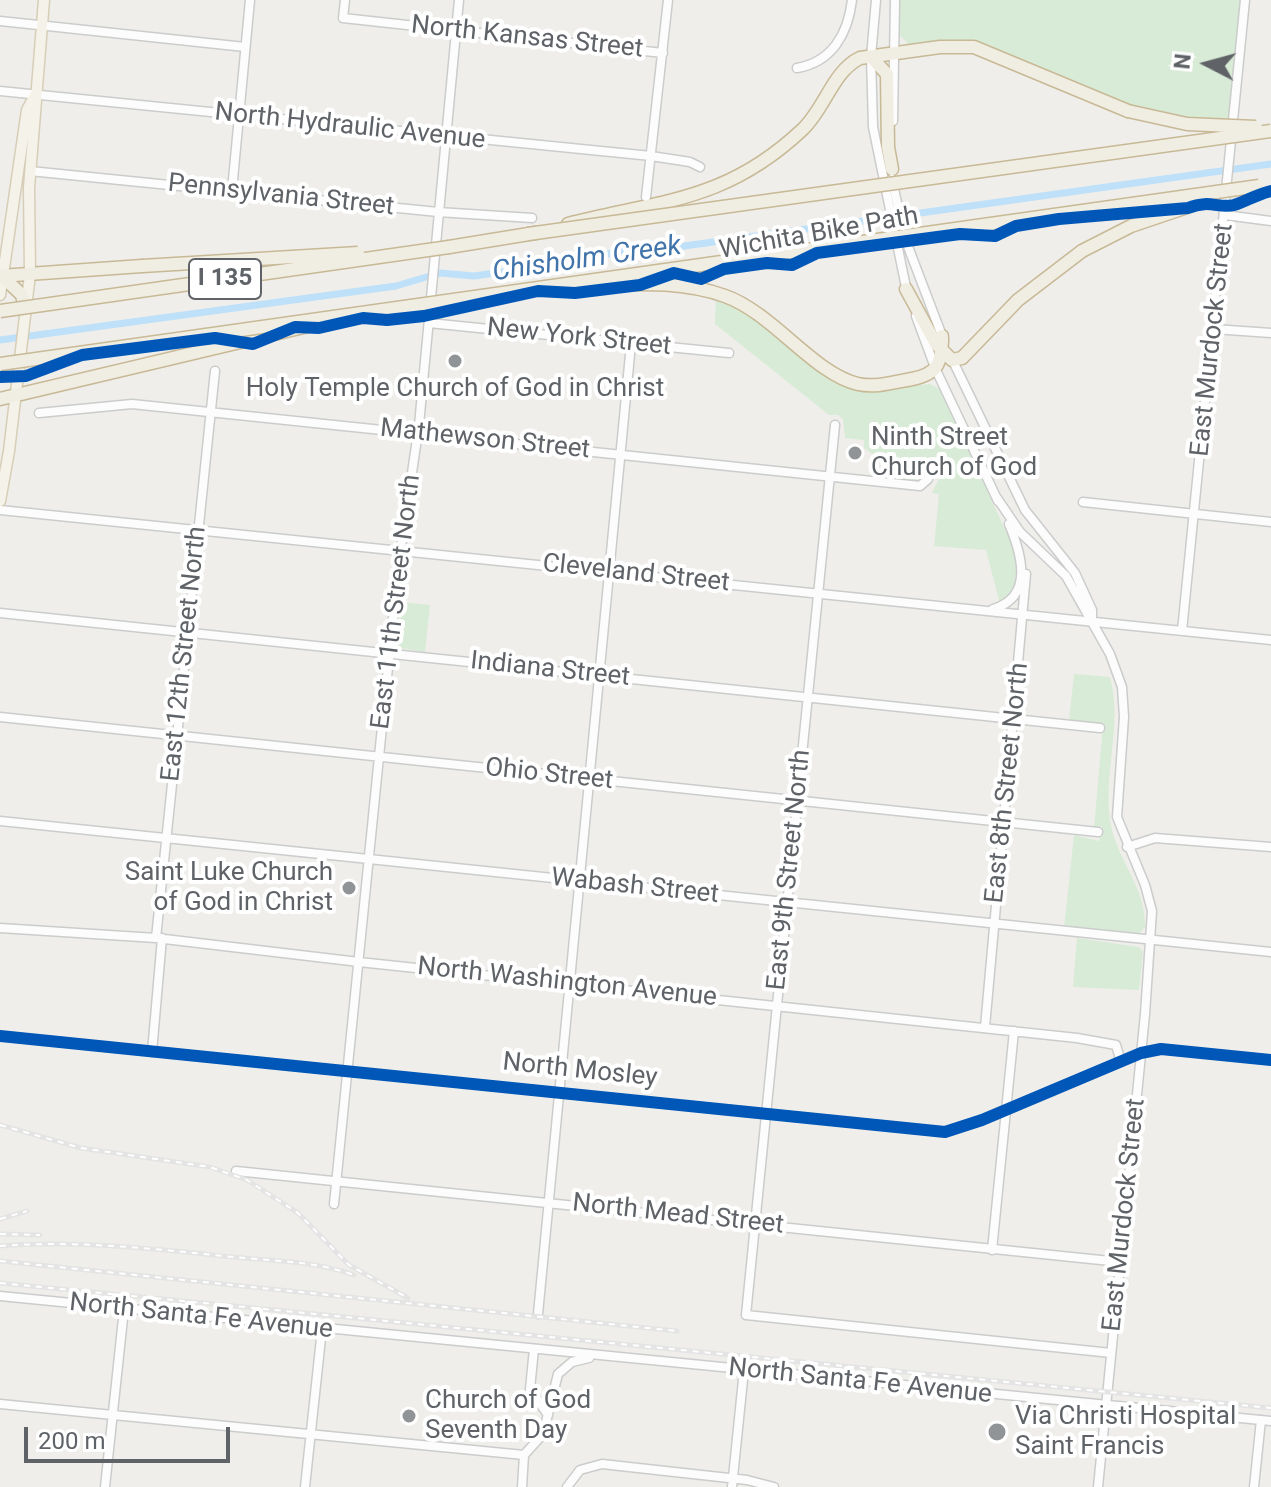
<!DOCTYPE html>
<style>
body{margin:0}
#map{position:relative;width:1271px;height:1487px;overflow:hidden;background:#efeeea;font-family:Roboto,sans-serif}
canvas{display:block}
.north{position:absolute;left:1167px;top:24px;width:80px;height:80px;-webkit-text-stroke:6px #fff;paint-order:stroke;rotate:276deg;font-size:22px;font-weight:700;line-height:32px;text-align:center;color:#5f6368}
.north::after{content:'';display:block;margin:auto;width:28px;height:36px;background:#5f6368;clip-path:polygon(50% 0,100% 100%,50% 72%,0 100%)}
.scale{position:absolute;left:24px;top:1427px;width:206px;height:36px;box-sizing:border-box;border:4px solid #5f6368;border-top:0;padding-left:10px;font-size:24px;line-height:28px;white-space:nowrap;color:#5f6368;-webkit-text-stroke:6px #fff;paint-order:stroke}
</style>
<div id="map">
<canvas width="1271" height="1487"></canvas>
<div class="north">N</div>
<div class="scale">200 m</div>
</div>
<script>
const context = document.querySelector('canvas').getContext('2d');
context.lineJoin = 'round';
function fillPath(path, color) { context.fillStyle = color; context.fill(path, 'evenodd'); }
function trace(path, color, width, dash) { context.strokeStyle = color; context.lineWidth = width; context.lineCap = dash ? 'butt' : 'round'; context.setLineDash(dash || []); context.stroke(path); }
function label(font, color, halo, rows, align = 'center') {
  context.font = font + ' Roboto,sans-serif'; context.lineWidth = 8; context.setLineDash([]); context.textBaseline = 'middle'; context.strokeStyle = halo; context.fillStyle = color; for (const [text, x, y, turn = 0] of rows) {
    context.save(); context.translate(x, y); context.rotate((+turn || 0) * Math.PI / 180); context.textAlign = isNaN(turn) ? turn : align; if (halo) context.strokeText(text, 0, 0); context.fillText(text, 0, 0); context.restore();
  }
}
fillPath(new Path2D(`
 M897 0H1240L1229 122H1206L1119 103 988 46 910 45 900 36Z
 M716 297 744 307 865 391 930 384 941 390 1013 547 1017 566 1014 590 1000 604 986 550 934 546 939 494 932 493 939 479 927 470 913 482 884 479 885 463 864 448V440L845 438 843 419 838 415H829L715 324Z
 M399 602 430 605 425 652 395 647Z
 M1074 674 1110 677C1124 728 1100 779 1112 830 1121 865 1146 889 1145 927L1138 935 1064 928 1074 835 1099 841 1102 826 1094 828 1103 725 1069 721Z
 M1077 938 1139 947 1143 952 1139 990 1073 987Z`), '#d8ebd6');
trace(new Path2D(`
 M0 340 396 286 440 273 474 276 582 261 633 247 670 248 1271 164`), '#bfe0f9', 7);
const minor = new Path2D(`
 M345 0 343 18 663 53
 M876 0 871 57 873 127 907 292
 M0 21 245 47
 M797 68C832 62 848 34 852 0
 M0 91 651 156 690 162 700 167
 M893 121 895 0
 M30 171 438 212 532 218
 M892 179 904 236 944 341
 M232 190 250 0
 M646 197 668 0
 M1225 215 1271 221
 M916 316 936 370 998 501
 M429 323 729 353
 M1214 329 1271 333
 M951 357 1025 510 1075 573 1092 610V621
 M39 413 132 404 920 486 928 479
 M835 425 746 1315 1111 1353
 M997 498 1020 532 1066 576 1110 654 1122 687 1124 717 1117 817 1145 885 1152 911 1145 1014 1098 1487
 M1083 502 1271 522
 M0 510 1271 640
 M993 609C1034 597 1022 555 1009 524
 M0 613 1100 728
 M1182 631 1245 0
 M0 717 1098 832
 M0 821 1271 952
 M1127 847 1155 838 1271 847
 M0 928 156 938 359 962 1077 1038 1116 1045 1121 1062
 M156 938 215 371
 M985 1027 1026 574
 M0 1036 945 1132 982 1120 1141 1053 1161 1049 1271 1060
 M152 1052 162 938
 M236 1171 1120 1262
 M334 1204 398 568 419 425 459 0
 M992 1250 1014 1031
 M0 1296 1271 1421
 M538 1314 631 344
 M534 1349 530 1389 548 1415
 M0 1404 524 1455
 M105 1487 124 1309
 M305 1487 322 1329
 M522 1487 524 1455 543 1434 558 1374 572 1362 589 1358
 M567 1487 580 1470 602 1464 747 1480 774 1487
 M732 1487 744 1370
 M1254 1487 1261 1420`);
const major = new Path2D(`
 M0 295 27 110 35 95
 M0 501 9 451 30 274 29 188 44 0`);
const highway = new Path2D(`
 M871 57 887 74 888 147 892 169
 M568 224C663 200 727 201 803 129 825 108 833 71 860 58L940 47H974L1128 111
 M449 247 535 233
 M0 276 142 266
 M2 276 22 295 25 309
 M586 285C633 284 680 280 725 296 773 313 814 374 858 384 876 388 894 382 912 379 939 374 942 361 942 336
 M906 289 936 344 952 360 962 358 1018 300 1082 251
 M0 399 312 325`);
trace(minor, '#cbcccc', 11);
trace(major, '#d7ceb8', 13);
trace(highway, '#c8b996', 15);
trace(minor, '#fdfcfc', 8);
trace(major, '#f4f2e9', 10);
trace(highway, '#f0ede3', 12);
const rail = new Path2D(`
 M0 1125 81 1148 210 1167 247 1180 298 1213 349 1265 408 1298
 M0 1219 27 1211
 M0 1234 40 1235
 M0 1246C78 1240 156 1249 233 1257 273 1261 315 1261 354 1275
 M0 1261 677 1331
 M0 1283 1271 1408`);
trace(rail, '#e4e4e4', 5);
trace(rail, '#fff', 2, [6]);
const highwayBridge = new Path2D(`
 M1128 111 1187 124 1256 127
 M528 234 1271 131
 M1082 251 1131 226 1208 200
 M142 266 358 253
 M0 311 449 247
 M0 364 1259 186`);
trace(highwayBridge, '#c8b996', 15, []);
trace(highwayBridge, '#f0ede3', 12);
trace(new Path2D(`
 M0 377 26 376 82 355 215 338 253 344 295 327 319 328 363 318 387 320 424 316 538 291 575 293 640 285 674 273 701 279 724 269 767 263 792 265 817 253 960 234 995 236 1016 226 1059 219 1188 208C1210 199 1219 209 1234 205 1247 201 1257 194 1271 191
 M0 1036 945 1132 982 1120 1141 1053 1161 1049 1271 1060`), '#0057b8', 12);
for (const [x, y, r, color] of [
 [455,361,8,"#919496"],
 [855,453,8,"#919496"],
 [349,888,8,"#919496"],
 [409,1416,8,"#919496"],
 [997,1432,10,"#919496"]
]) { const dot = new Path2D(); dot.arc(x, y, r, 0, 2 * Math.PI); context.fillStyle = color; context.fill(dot); trace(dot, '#fff', 3); }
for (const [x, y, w] of [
 [225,279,72]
]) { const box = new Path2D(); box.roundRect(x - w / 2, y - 20, w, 40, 6); context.fillStyle = '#fff'; context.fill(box); trace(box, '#5f6368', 2); }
label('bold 24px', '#5f6368', null, [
 ["I 135",225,279]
]);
label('26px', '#5f6368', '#fff', [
 ["North Kansas Street",527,38,6],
 ["North Hydraulic Avenue",350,127,6],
 ["Pennsylvania Street",281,196,6],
 ["Wichita Bike Path",819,234,-10],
 ["New York Street",579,338,6],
 ["East Murdock Street",1213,340,-84],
 ["Mathewson Street",485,440,6],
 ["Cleveland Street",636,574,6],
 ["East 11th Street North",397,602,-83],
 ["East 12th Street North",185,654,-84],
 ["Indiana Street",550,670,6],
 ["Ohio Street",549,775,6],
 ["East 8th Street North",1008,783,-84],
 ["East 9th Street North",790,870,-84],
 ["Wabash Street",635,887,6],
 ["North Washington Avenue",567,983,6],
 ["North Mosley",580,1071,6],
 ["North Mead Street",678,1215,6],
 ["East Murdock Street",1125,1215,-84],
 ["North Santa Fe Avenue",201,1317,6],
 ["North Santa Fe Avenue",860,1382,6]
]);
label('26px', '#5f6368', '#fff', [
 ["Holy Temple Church of God in Christ",455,389,"center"],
 ["Ninth Street",871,438],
 ["Church of God",871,468],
 ["Saint Luke Church",333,873,"right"],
 ["of God in Christ",333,903,"right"],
 ["Church of God",425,1401],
 ["Seventh Day",425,1431],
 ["Via Christi Hospital",1015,1417],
 ["Saint Francis",1015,1447]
], 'left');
label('italic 28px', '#4174aa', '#fff', [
 ["Chisholm Creek",587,260,-8]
]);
</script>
